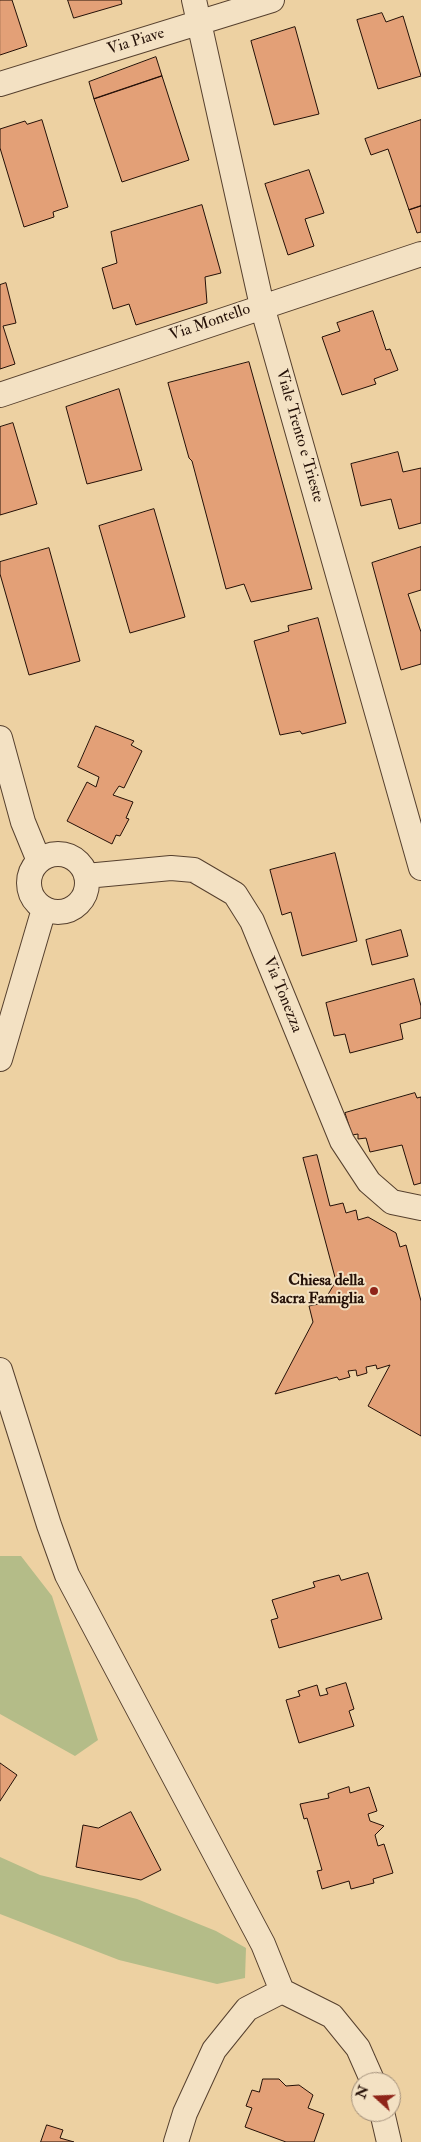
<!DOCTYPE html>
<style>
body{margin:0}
#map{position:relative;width:421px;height:2142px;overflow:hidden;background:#edd1a2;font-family:"IM FELL Double Pica",serif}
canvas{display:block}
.north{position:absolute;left:351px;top:2072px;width:50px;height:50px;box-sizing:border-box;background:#f3e1c3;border:1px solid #a08d78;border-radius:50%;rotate:290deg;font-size:14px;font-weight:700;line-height:20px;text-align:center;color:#241007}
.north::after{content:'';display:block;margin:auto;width:18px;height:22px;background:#8f2418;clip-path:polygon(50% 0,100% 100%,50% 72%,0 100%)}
</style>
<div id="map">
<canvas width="421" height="2142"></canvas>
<div class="north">N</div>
</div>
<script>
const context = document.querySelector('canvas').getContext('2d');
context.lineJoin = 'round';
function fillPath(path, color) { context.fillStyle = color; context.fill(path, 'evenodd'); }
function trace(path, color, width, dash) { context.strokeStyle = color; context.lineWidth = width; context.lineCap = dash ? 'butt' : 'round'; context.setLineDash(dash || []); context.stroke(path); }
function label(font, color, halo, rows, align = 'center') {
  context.font = font + ' "IM FELL Double Pica",serif'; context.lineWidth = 4; context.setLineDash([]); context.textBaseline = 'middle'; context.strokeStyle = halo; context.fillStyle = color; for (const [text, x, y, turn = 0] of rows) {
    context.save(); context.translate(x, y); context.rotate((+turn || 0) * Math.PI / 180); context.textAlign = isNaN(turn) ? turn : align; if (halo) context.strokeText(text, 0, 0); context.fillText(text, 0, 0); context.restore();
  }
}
fillPath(new Path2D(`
 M0 1556H21L52 1596 98 1740 75 1756 0 1714Z
 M0 1857 40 1875 137 1899 216 1931 246 1948 245 1978 217 1984 119 1960 0 1914Z`), '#b4bc88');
const building = new Path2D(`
 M0 0H12L27 46 0 55Z
 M68 0H121L122 4 74 18Z
 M382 13 386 22 403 16 421 76 378 89 357 20Z
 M295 27 319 114 274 125 251 41Z
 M156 57 162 76 94 99 89 82Z
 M162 76 189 160 122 182 94 99Z
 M42 120 68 207 53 212 54 217 24 227 0 148V129L25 121 27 124Z
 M421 120V206L409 210 388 149 371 155 365 139Z
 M309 170 324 213 305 219 314 246 288 255 265 184Z
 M202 205 221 273 205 277 207 303 136 325 129 304 113 309 102 268 117 263 111 232Z
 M421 206V232L417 233 409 210Z
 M6 283 16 323 3 326 15 364 0 369V285Z
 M373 311 386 350 390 349 398 370 374 379 376 384 342 395 322 337 340 331 337 323Z
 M249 362 312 589 251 602 244 584 226 589 192 461 189 458 168 383Z
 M119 389 142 470 87 484 66 407Z
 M13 423 37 504 0 515V427Z
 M398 452 403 472 421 468V523L399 529 391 499 361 506 351 464Z
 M154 509 185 617 130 633 99 526Z
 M421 547V590L408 594 421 632V664L401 670 372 563Z
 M49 548 80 661 29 675 0 574V562Z
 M318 618 346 723 302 734 300 731 280 735 254 641 289 631 288 626Z
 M96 726 134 741 131 745 142 751 124 788 119 786 113 795 133 802 126 818 129 819 120 836 116 835 112 844 67 821 87 782 96 787 99 777 78 767Z
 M335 853 357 941 302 956 291 912 282 915 270 870Z
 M401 930 408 956 372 965 366 940Z
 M414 979 421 1006V1018L400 1024 403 1039 350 1053 345 1034 334 1036 326 1003Z
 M415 1093 417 1098 421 1097V1183L414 1185 402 1145 370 1152 366 1138 358 1139V1134L352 1135 345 1113Z
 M317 1155 330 1206 343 1203 346 1213 356 1210 358 1220 368 1217 396 1233 400 1247 406 1245 421 1301V1436L368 1406 390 1365 377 1369 376 1365 366 1367 367 1373 357 1376 356 1370 348 1371 350 1377 339 1380 337 1377 275 1394 313 1322 309 1306 323 1303 336 1281 303 1158Z
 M368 1573 382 1619 279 1648 271 1620 278 1618 272 1600 315 1587 313 1582 339 1575 341 1580Z
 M346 1683 354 1709 349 1711 354 1726 299 1743 286 1700 300 1696 298 1691 317 1685 320 1696 328 1694 326 1689Z
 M0 1763 17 1775 0 1801Z
 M349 1787 350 1793 369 1787 377 1811 368 1814 370 1821 384 1826 375 1835 378 1846 384 1844 393 1873 373 1879 374 1883 351 1889 349 1881 322 1889 317 1871 322 1870 307 1818 304 1819 300 1804 329 1798 328 1794Z
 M131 1812 161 1870 141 1880 76 1867 83 1825 98 1828Z
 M263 2079H279L286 2086 299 2085 313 2095 308 2108 324 2114 314 2142H286L245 2127 252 2108 246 2106 252 2090 259 2092Z
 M47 2125 63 2130 60 2138 74 2142H41Z`);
fillPath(building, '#e3a077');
trace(building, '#241007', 1);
const minor = new Path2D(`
 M194 0 262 306 421 868
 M0 84 272 0
 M0 395 421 254
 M0 738 23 822 39 861
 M29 883a29 29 0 1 1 58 0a29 29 0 1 1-58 0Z
 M86 876 171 868 194 870 235 894 252 921 342 1141 369 1182 392 1202 421 1208
 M0 1059 44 909
 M0 1370 49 1525 67 1575 263 1944 282 1991
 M382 2112 389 2142
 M176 2142 185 2113 214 2050 247 2009 282 1991 332 2016 358 2048 373 2082`);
trace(minor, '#56402e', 26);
trace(minor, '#f3e1c3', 24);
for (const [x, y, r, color] of [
 [374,1291,5,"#8f2418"]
]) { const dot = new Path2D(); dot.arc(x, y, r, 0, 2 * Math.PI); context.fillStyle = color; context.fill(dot); trace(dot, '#f3e1c3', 2); }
label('16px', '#241007', '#f3e1c3', [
 ["Via Piave",136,42,-17],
 ["Via Montello",210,323,-19],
 ["Viale Trento e Trieste",299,436,74],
 ["Via Tonezza",282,995,68]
]);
label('bold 16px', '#241007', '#f3e1c3', [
 ["Chiesa della",364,1282],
 ["Sacra Famiglia",364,1300]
], 'right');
</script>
